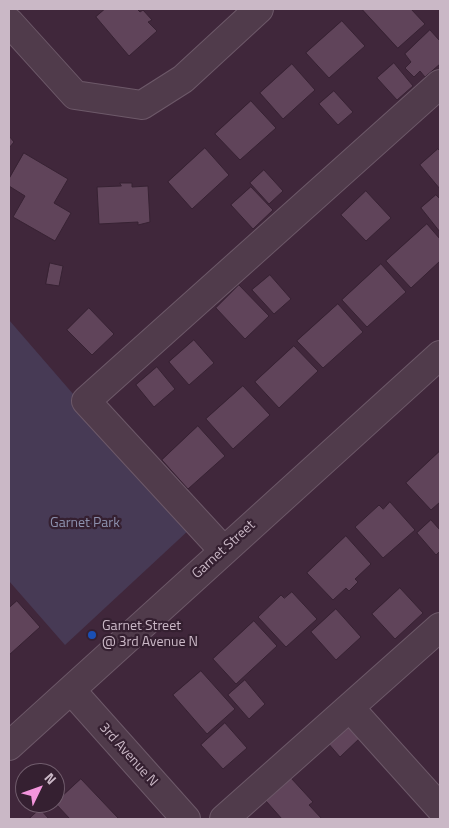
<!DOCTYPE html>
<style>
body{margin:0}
#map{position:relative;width:449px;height:828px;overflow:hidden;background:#40273b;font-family:"Titillium Web",sans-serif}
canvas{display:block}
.frame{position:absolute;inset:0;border:10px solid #cab8c6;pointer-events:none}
.north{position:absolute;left:15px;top:763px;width:50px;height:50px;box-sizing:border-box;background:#352031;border:1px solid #715d6d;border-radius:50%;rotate:48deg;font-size:14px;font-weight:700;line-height:20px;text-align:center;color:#cab8c6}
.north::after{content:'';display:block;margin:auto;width:18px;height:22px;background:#f395dc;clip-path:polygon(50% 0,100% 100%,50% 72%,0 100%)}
</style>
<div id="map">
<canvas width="449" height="828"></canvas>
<div class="frame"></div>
<div class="north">N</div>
</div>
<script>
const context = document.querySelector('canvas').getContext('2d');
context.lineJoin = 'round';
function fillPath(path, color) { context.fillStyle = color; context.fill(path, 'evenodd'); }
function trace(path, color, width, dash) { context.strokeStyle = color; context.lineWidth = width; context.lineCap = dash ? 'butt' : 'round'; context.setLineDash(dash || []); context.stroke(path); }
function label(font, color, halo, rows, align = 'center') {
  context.font = font + ' "Titillium Web",sans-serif'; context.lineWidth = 4.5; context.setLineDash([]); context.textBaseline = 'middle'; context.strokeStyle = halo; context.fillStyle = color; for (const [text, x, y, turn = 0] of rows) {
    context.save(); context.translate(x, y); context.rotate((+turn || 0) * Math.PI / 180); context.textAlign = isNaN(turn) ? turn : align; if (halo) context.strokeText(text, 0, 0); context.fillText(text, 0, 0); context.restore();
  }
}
fillPath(new Path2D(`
 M9 320 190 529 65 645 9 581Z`), '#473a55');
const building = new Path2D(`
 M105 9H137L140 12 143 10 152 20 148 22 157 31 129 56 96 17Z
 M362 9H411L425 24 398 48Z
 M342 21 365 46 329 78 306 53Z
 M430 30 440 41V64L425 77 420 71 414 77 405 68 411 62 405 54Z
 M394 63 413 86 397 100 377 78Z
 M292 64 315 90 283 119 260 93Z
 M334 91 353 112 338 125 319 104Z
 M251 101 276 128 240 160 215 134Z
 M9 136 14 142 9 148Z
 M205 148 229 175 192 209 168 182Z
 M438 149 440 151V189L420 165Z
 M24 153 68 179 54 203 71 213 55 241 13 217 25 196 9 186V179Z
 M264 170 283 191 269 204 250 183Z
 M120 183H132V187L148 186 150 222 138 225V222L99 224 97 187 121 186Z
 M251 187 273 210 253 229 231 205Z
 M366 191 391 218 366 241 341 215Z
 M436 195 440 199V232L421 208Z
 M427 224 440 239V261L411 288 386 261Z
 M50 263 63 266 59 286 46 284Z
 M381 264 406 292 367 327 342 300Z
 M270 275 291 299 274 314 252 290Z
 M239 285 269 316 245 339 216 308Z
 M338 304 363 332 323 368 297 341Z
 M89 308 114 334 92 355 67 330Z
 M194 340 214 363 189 385 169 362Z
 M294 346 318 371 279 408 255 382Z
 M157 367 175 389 154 407 136 385Z
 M243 386 270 415 233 449 206 419Z
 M198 426 225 456 188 489 162 460Z
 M440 451V502L431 510 406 483Z
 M390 502 415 530 383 558 355 527 379 505 383 509Z
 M431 520 440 530V551L436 555 417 533Z
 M346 536 371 564 355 579 358 582 349 591 346 588 333 600 307 573Z
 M400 588 423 613 395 639 372 614Z
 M292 592 317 619 286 647 258 617 281 595 284 598Z
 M17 601 40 627 9 655V608Z
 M336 609 361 637 336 660 311 632Z
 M254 621 277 646 236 684 213 659Z
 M201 671 235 709 207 734 173 695Z
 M245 680 265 704 249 719 228 695Z
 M225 723 247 748 223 769 201 745Z
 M347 724 360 738 340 757 327 742Z
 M291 778 313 802 309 805 322 819H282L266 801Z
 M81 779 118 818 117 819H70L55 803Z
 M40 809 49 819H29Z`);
fillPath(building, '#60445a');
trace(building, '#372233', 1);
const minor = new Path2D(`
 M9 22 75 95 142 105 183 79 259 9
 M224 551 86 401 440 84
 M71 690 186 819
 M350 708 440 808
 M9 746 440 355
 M224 819 440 627`);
trace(minor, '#6d5969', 30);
trace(minor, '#503b4b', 28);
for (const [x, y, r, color] of [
 [92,635,5,"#1a4fb4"]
]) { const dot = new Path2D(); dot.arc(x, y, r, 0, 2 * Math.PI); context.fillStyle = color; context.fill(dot); trace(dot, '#352031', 2); }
label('14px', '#8d91ae', '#352031', [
 ["Garnet Park",85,524]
]);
label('14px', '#cab8c6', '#352031', [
 ["Garnet Street",224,550,-42],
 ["3rd Avenue N",128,755,48]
]);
label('14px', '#cab8c6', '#352031', [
 ["Garnet Street",102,627],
 ["@ 3rd Avenue N",102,643]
], 'left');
</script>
